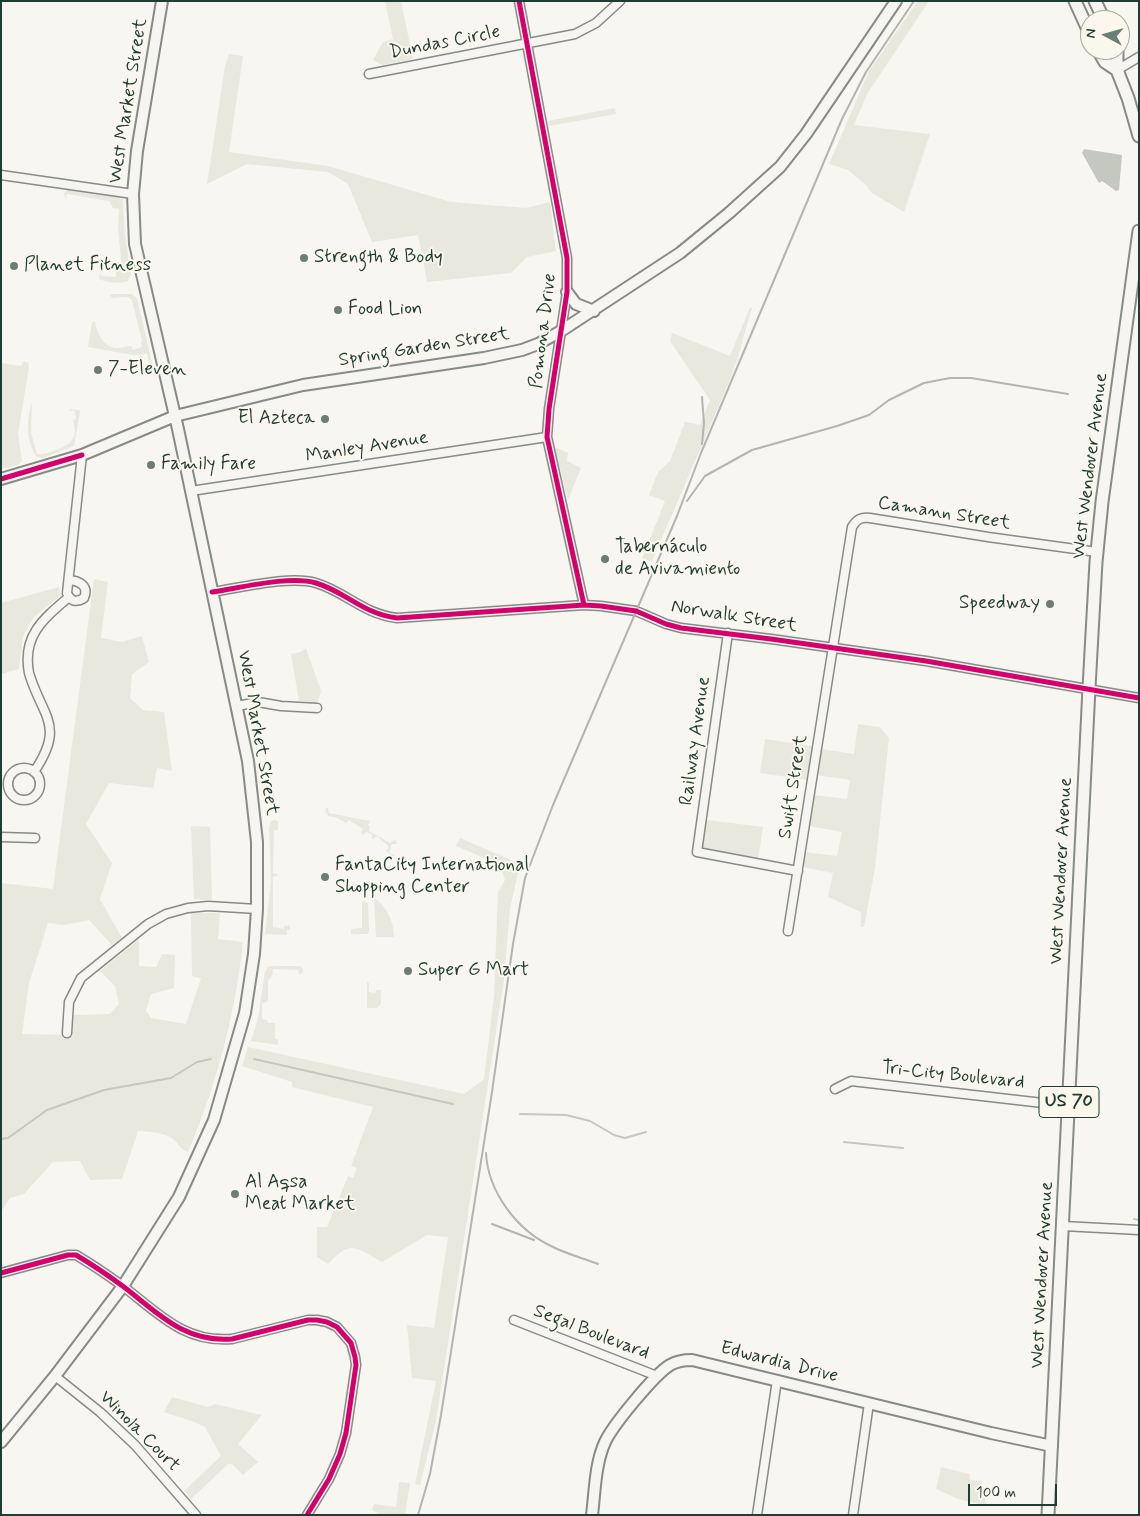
<!DOCTYPE html>
<meta charset="utf-8">
<style>
body{margin:0}
#map{position:relative;width:1140px;height:1516px;overflow:hidden;background:#f8f6f0;font-family:Mynerve,sans-serif}
canvas{display:block}
.frame{position:absolute;inset:0;border:2px solid #1f3d34;pointer-events:none}
.north{position:absolute;left:1080px;top:10px;width:50px;height:50px;box-sizing:border-box;background:#fbf7ec;border:1px solid #a3ada2;border-radius:50%;rotate:276deg;font-size:14px;font-weight:700;line-height:20px;text-align:center;color:#1f3d34}
.north::after{content:'';display:block;margin:auto;width:18px;height:22px;background:#6b7e76;clip-path:polygon(50% 0,100% 100%,50% 72%,0 100%)}
.scale{position:absolute;left:968px;top:1484px;width:89px;height:22px;box-sizing:border-box;border:2px solid #1f3d34;border-top:0;padding-left:6px;font-size:15px;line-height:18px;white-space:nowrap;color:#1f3d34;-webkit-text-stroke:4px #fbf7ec;paint-order:stroke}
</style>
<div id="map">
<canvas width="1140" height="1516"></canvas>
<div class="frame"></div>
<div class="north">N</div>
<div class="scale">100 m</div>
</div>
<script>
const context = document.querySelector('canvas').getContext('2d');
context.lineJoin = 'round';
function fillPath(path, color) { context.fillStyle = color; context.fill(path, 'evenodd'); }
function trace(path, color, width, dash) { context.strokeStyle = color; context.lineWidth = width; context.lineCap = dash ? 'butt' : 'round'; context.setLineDash(dash || []); context.stroke(path); }
function label(font, color, halo, rows, align = 'center') {
  context.font = font + ' Mynerve,sans-serif'; context.lineWidth = 4; context.setLineDash([]); context.textBaseline = 'middle'; context.strokeStyle = halo; context.fillStyle = color; for (const [text, x, y, turn = 0] of rows) {
    context.save(); context.translate(x, y); context.rotate((+turn || 0) * Math.PI / 180); context.textAlign = isNaN(turn) ? turn : align; if (halo) context.strokeText(text, 0, 0); context.fillText(text, 0, 0); context.restore();
  }
}
fillPath(new Path2D(`
 M385 1H401L413 59 382 65 373 60 383 42 393 39Z
 M918 1H929L867 94 854 125 930 134 904 212 872 193 866 185 848 170 829 164 869 71Z
 M229 54 243 56 229 152 328 166 451 202 526 208 550 202 556 251 527 257 511 273 427 282 418 235 372 242 348 184 328 172 247 164 207 184 225 66Z
 M615 108 616 114 549 126 548 121Z
 M67 190 119 197 123 200 125 235 131 274 128 281C121 284 107 283 99 279L100 272 101 276 116 277V271L122 269 118 228 119 209 113 208 109 201 67 194 66 199 64 193Z
 M112 294H131L137 298 154 371 151 372 147 354 133 355 88 347 92 322 93 321 95 322C98 335 104 349 119 348 123 348 127 346 131 346L133 350 142 347 141 342 142 341 132 300 127 297 112 298 110 295Z
 M750 307 752 308 737 360 726 389 652 561 642 559 665 501 649 495 658 472 670 461 685 422 700 425 710 400 670 341 672 333 730 356Z
 M24 361 28 363 29 367 18 434 22 461 18 465 1 469V363L21 366Z
 M32 403 31 433 37 454C43 455 47 453 53 451 70 445 79 440 73 420L76 418 74 410 69 411 70 409 79 410 80 412 74 446 43 458 37 457C26 443 26 419 32 403Z
 M557 448 568 453 567 461 581 468 568 500 555 449Z
 M94 579 108 582 101 638 122 642 142 636 149 662 132 674 130 698 143 710 164 712 172 771 157 768 153 788 109 783 86 824 112 863 100 899 122 938 112 945 89 920 64 925 48 923 29 983 22 1034 72 1035 74 1015 110 1014 119 1004 115 986 100 971 139 939V966L156 967 162 954 175 955 174 988 151 994 146 1011 151 1018 186 1024 201 978 192 976 191 913H220L218 939 243 942C235 1015 217 1084 188 1152 177 1147 180 1144 173 1139 166 1133 148 1131 138 1131L122 1179 90 1180 80 1161 53 1162 24 1194 10 1198 1 1212V883L53 889Z
 M59 587 60 596 34 617 23 636 19 669 1 674V603Z
 M306 648 321 691 317 703 299 701 291 654 301 652Z
 M858 724 880 727 889 738 875 868 864 927H861V912L828 897 833 873 803 867 805 852 837 856 842 832 809 826 814 795 847 799 850 780 817 775 821 749 854 754Z
 M765 739 813 746 808 780 760 773Z
 M326 808H328L329 813 370 821 368 825 370 826 369 831 390 843 395 839 397 844H392L389 853 394 855 393 857 386 851 389 847 377 836 372 840V834L366 832 362 835 361 833 363 829 349 820 346 823 335 817 328 816 325 812Z
 M274 820 278 821V830L274 831 273 873 279 875 273 877V927L284 929V926L290 925V930H287V935L265 934 271 880 269 827 271 822Z
 M707 820 763 827 758 859 705 849 703 846Z
 M191 826 210 827 212 900 194 899Z
 M460 838 520 864 510 909 504 980 436 1421 420 1485 415 1484 436 1381 412 1378 407 1325 434 1328 448 1237 427 1235 382 1262C355 1247 351 1239 328 1264L317 1257V1227H327L348 1176 353 1178 357 1168 351 1166 373 1107 292 1087V1082L242 1066 248 1047 464 1094 484 1079 494 996 498 892 505 880 500 865 456 846Z
 M374 898C387 906 394 922 394 937H376Z
 M363 901 368 903 369 929 368 934H351V929L362 928V903Z
 M274 966H299L303 968V972L301 974H299L298 970 273 969 272 976 268 981V1000L267 1002 262 1003V1019L267 1020 268 1023H275V1039H278V1045L251 1041 258 1018 265 972 268 967Z
 M367 982 369 983V992L375 993 376 990H381V1004L377 1008H367Z
 M172 1397 208 1407 215 1404 262 1415 238 1444 258 1462 243 1475 232 1464H228L191 1499 184 1491 221 1456 205 1427 194 1422 164 1412Z
 M941 1467 970 1474V1480L982 1481 981 1488 987 1506 958 1499 936 1489Z
 M399 1482 410 1483 405 1515H381L372 1510 374 1504 396 1507Z`), '#e8e8df');
fillPath(new Path2D(`
 M1084 149 1122 155 1119 190 1116 191 1102 181 1099 183 1082 153Z`), '#c4c8bf');
trace(new Path2D(`
 M254 1059 453 1104
 M520 1114 566 1115 590 1121 614 1135 625 1138 646 1132
 M1 1139 8 1138 47 1110 104 1090 171 1078 197 1062 211 1059
 M844 1142 903 1148
 M1134 1219 1139 1220`), '#c4c8bf', 2);
const minor = new Path2D(`
 M519 1 567 258V292L549 409 547 437 584 605
 M1117 70 1139 57
 M369 74 575 34 596 23 620 1
 M1 175 133 194
 M191 491 547 437
 M69 580C80 581 89 586 84 598 76 603 70 601 67 593L82 455
 M212 592C240 588 290 575 316 583 346 592 363 614 397 618L584 605 601 606 636 611 666 624 681 628 771 639 926 661 1139 698
 M728 633 697 852 798 871
 M237 706 258 702 281 706 317 708
 M8 784a16 16 0 1 1 32 0a16 16 0 1 1-32 0Z
 M34 772C66 725 42 717 29 673 22 636 43 619 69 597
 M1 837 35 838
 M788 931 852 527C857 519 861 517 870 518L988 537 1097 552
 M67 1033 69 1002 81 978 148 924 166 914 188 908 208 906 257 909
 M835 1089 851 1081 1069 1106
 M1063 1226 1139 1230
 M1 1273 68 1255H76C93 1265 109 1276 124 1287 159 1314 185 1343 232 1339L308 1320H317L327 1322 337 1327 351 1343 355 1357 356 1365 346 1433 340 1454 329 1479 307 1515
 M514 1320 657 1376
 M55 1376 100 1412 135 1445 196 1515
 M757 1515 777 1380
 M853 1515 869 1403`);
const major = new Path2D(`
 M567 292 576 304 594 311
 M1 479 82 455 175 416 303 385 484 358 522 350 538 344 561 331 680 253 729 213 780 167 806 134 896 1
 M1 1442 55 1376 123 1286 179 1197 214 1120 245 1013 254 954 257 909V842L248 761 178 429 135 244 133 194 137 151 162 1
 M592 1515C595 1491 595 1464 605 1442 613 1425 654 1375 670 1365 677 1361 683 1360 692 1360L991 1433 1052 1446`);
const highway = new Path2D(`
 M1075 1 1090 34
 M1095 1 1104 20
 M1098 50 1105 62 1117 70
 M1117 50V70L1128 98 1139 136
 M1048 1515 1089 688 1096 562 1102 502 1139 231`);
trace(minor, '#868b86', 11);
trace(major, '#868b86', 14);
trace(highway, '#868b86', 15);
trace(minor, '#f6f5f1', 8);
trace(major, '#f6f5f1', 10);
trace(highway, '#f6f5f1', 11);
trace(new Path2D(`
 M702 397 704 423 702 444
 M687 501 705 476 752 450 837 426 869 415 889 400 924 383 950 378H971L1068 394
 M486 1153C488 1192 517 1230 551 1246 566 1254 583 1258 598 1264
 M492 1224 534 1240
 M418 1515 430 1474 441 1415 492 1092 513 944 525 878 553 805 677 516 701 453 842 119 866 72 914 1`), '#b2b5b1', 2);
trace(new Path2D(`
 M519 1 567 258V292L549 409 547 437 584 605
 M1 479 82 455
 M212 592C240 588 290 575 316 583 346 592 363 614 397 618L584 605 601 606 636 611 666 624 681 628 771 639 926 661 1139 698
 M1 1273 68 1255H76C93 1265 109 1276 124 1287 159 1314 185 1343 232 1339L308 1320H317L327 1322 337 1327 351 1343 355 1357 356 1365 346 1433 340 1454 329 1479 307 1515`), '#d6006c', 5);
for (const [x, y, r, color] of [
 [304,258,5,"#6b7e76"],
 [14,266,5,"#6b7e76"],
 [338,310,5,"#6b7e76"],
 [98,370,5,"#6b7e76"],
 [325,419,5,"#6b7e76"],
 [151,465,5,"#6b7e76"],
 [605,559,5,"#6b7e76"],
 [1050,604,5,"#6b7e76"],
 [325,877,5,"#6b7e76"],
 [408,971,5,"#6b7e76"],
 [235,1194,5,"#6b7e76"]
]) { const dot = new Path2D(); dot.arc(x, y, r, 0, 2 * Math.PI); context.fillStyle = color; context.fill(dot); trace(dot, '#fbf7ec', 2); }
for (const [x, y, w] of [
 [1069,1102,60]
]) { const box = new Path2D(); box.roundRect(x - w / 2, y - 15.5, w, 31, 4); context.fillStyle = '#fbf7ec'; context.fill(box); trace(box, '#1f3d34', 1); }
label('bold 18px', '#1f3d34', null, [
 ["US 70",1069,1102]
]);
label('19px', '#1f3d34', '#fbf7ec', [
 ["Dundas Circle",445,43,-11],
 ["West Market Street",129,101,-81],
 ["Pomona Drive",544,331,-83],
 ["Spring Garden Street",424,348,-9],
 ["Manley Avenue",367,448,-9],
 ["West Wendover Avenue",1091,466,-83],
 ["Camann Street",944,514,9],
 ["Norwalk Street",734,617,9],
 ["West Market Street",257,733,80],
 ["Railway Avenue",696,741,-82],
 ["Swift Street",794,787,-81],
 ["West Wendover Avenue",1062,871,-87],
 ["Tri-City Boulevard",953,1076,6],
 ["West Wendover Avenue",1043,1275,-87],
 ["Segal Boulevard",591,1333,21],
 ["Edwardia Drive",779,1363,14],
 ["Winola Court",139,1432,45]
]);
label('19px', '#1f3d34', '#fbf7ec', [
 ["Strength & Body",314,258],
 ["Planet Fitness",24,266],
 ["Food Lion",348,310],
 ["7-Eleven",108,370],
 ["El Azteca",315,419,"right"],
 ["Family Fare",161,465],
 ["Tabernáculo",615,548],
 ["de Avivamiento",615,570],
 ["Speedway",1040,604,"right"],
 ["FantaCity International",335,866],
 ["Shopping Center",335,888],
 ["Super G Mart",418,971],
 ["Al Aqsa",245,1183],
 ["Meat Market",245,1205]
], 'left');
</script>
